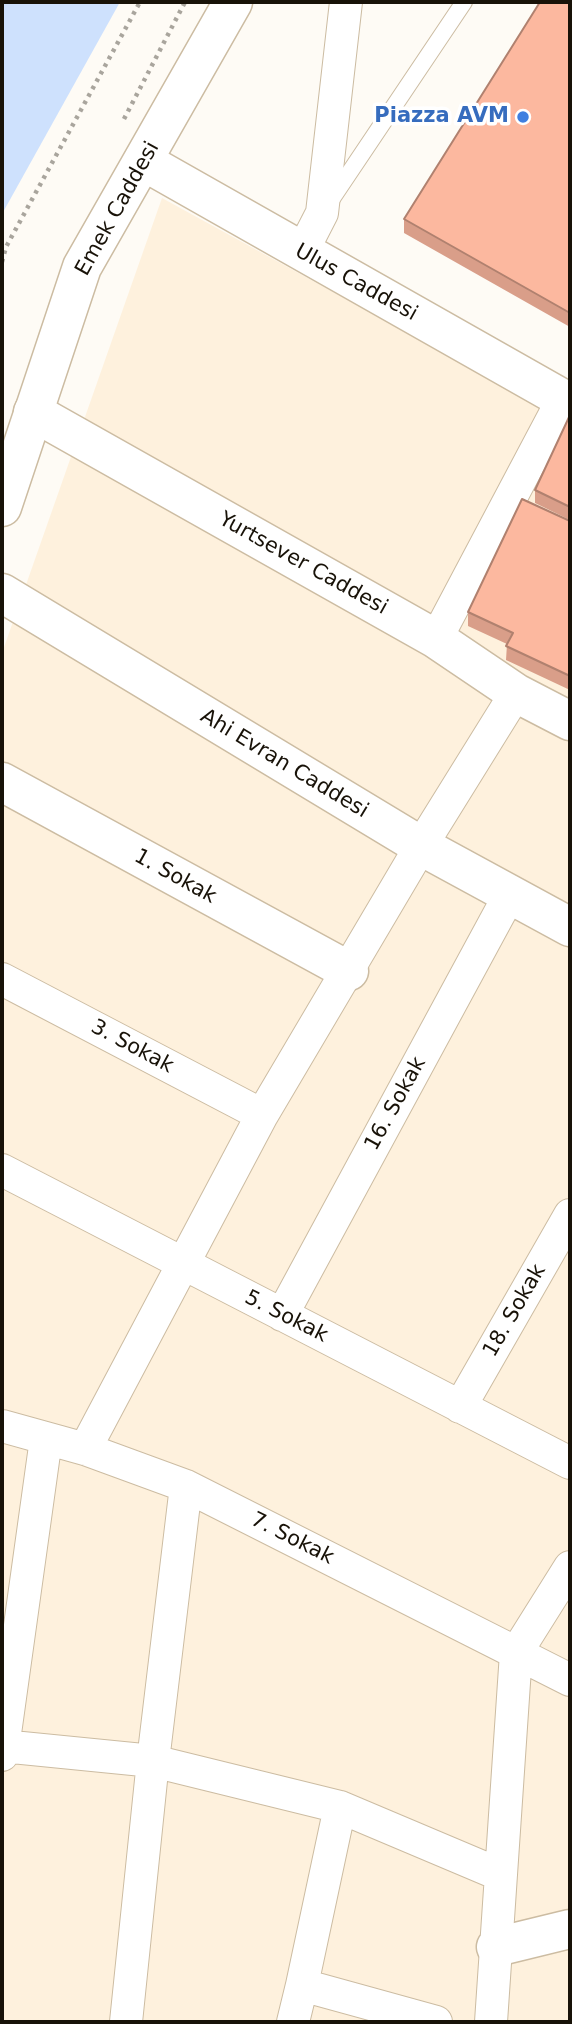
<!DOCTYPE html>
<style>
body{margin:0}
#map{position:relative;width:572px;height:2024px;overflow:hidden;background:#fefbf5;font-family:"DejaVu Sans",sans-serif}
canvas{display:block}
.frame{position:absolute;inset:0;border:4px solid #181208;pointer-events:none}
</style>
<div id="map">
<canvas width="572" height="2024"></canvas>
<div class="frame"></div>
</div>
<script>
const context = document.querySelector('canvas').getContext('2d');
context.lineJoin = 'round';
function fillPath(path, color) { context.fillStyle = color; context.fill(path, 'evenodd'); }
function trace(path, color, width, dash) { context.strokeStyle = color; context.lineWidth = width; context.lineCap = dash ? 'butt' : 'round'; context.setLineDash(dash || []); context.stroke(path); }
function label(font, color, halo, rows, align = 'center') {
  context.font = font + ' "DejaVu Sans",sans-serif'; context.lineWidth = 7; context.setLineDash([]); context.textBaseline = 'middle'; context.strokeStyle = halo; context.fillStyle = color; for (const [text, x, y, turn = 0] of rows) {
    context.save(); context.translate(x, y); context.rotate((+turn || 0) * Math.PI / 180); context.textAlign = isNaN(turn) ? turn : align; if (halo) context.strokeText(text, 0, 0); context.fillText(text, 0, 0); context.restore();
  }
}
fillPath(new Path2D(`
 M162 198 570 422V2022H2V653Z`), '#fef1dd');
fillPath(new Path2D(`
 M2 2H120L2 214Z`), '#cee1fd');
const service = new Path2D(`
 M329 203 464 2`);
const minor = new Path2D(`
 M302 252 322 213 346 2
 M436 639 563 399
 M2 979 262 1115
 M2 1170 570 1463
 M282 1315 510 894
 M460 1407 570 1215
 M2 1426 85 1449 186 1486 570 1680
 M85 1449 262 1115 421 846 516 693
 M2 1746 153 1761 340 1807 501 1875
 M2 1755 46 1439
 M302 1985 340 1807
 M126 2022 153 1761 186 1486
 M293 2022 302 1985 436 2022
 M491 2022 516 1653 570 1567`);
const tertiary = new Path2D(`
 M143 161 570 403
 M33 412 436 639 516 693 570 721
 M2 593 421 846 570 927
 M2 782 349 971
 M496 1947 570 1929`);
const secondary = new Path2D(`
 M2 507 82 267 233 2`);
trace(service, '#ccbca2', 18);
trace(minor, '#ccbca2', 34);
trace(tertiary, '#ccbca2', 41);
trace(secondary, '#ccbca2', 41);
trace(new Path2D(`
 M124 119 185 2
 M2 262 6 247 140 2`), '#a9a59d', 4.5, [3.5, 5]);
trace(service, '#fff', 16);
trace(minor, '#fff', 32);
trace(tertiary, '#fff', 38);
trace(secondary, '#fff', 38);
fillPath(new Path2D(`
 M570 2V327L404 233V219Z
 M570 415V520L535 503V490Z
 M570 521V690L506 660 507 644 468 626V612Z`), '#d99e89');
const building = new Path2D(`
 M540 2H570V313L404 219Z
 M570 415V507L535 490Z
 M522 499 570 521V676L506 646 513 633 468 612Z`);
fillPath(building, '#fcb89f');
trace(building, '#b0816f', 2);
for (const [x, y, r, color] of [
 [523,117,7,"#3f7fe0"]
]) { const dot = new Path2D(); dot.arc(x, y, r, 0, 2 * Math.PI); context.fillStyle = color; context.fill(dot); trace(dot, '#fff', 2.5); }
label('bold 21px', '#366cbe', '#fff', [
 ["Piazza AVM",509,117]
], 'right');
label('21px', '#181208', '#fff', [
 ["Emek Caddesi",118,209,-61],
 ["Ulus Caddesi",356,283,29],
 ["Yurtsever Caddesi",303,564,29],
 ["Ahi Evran Caddesi",284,764,31],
 ["1. Sokak",175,877,29],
 ["3. Sokak",132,1047,28],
 ["16. Sokak",396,1104,-61],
 ["18. Sokak",515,1311,-60],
 ["5. Sokak",286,1317,27],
 ["7. Sokak",292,1539,27]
]);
</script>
